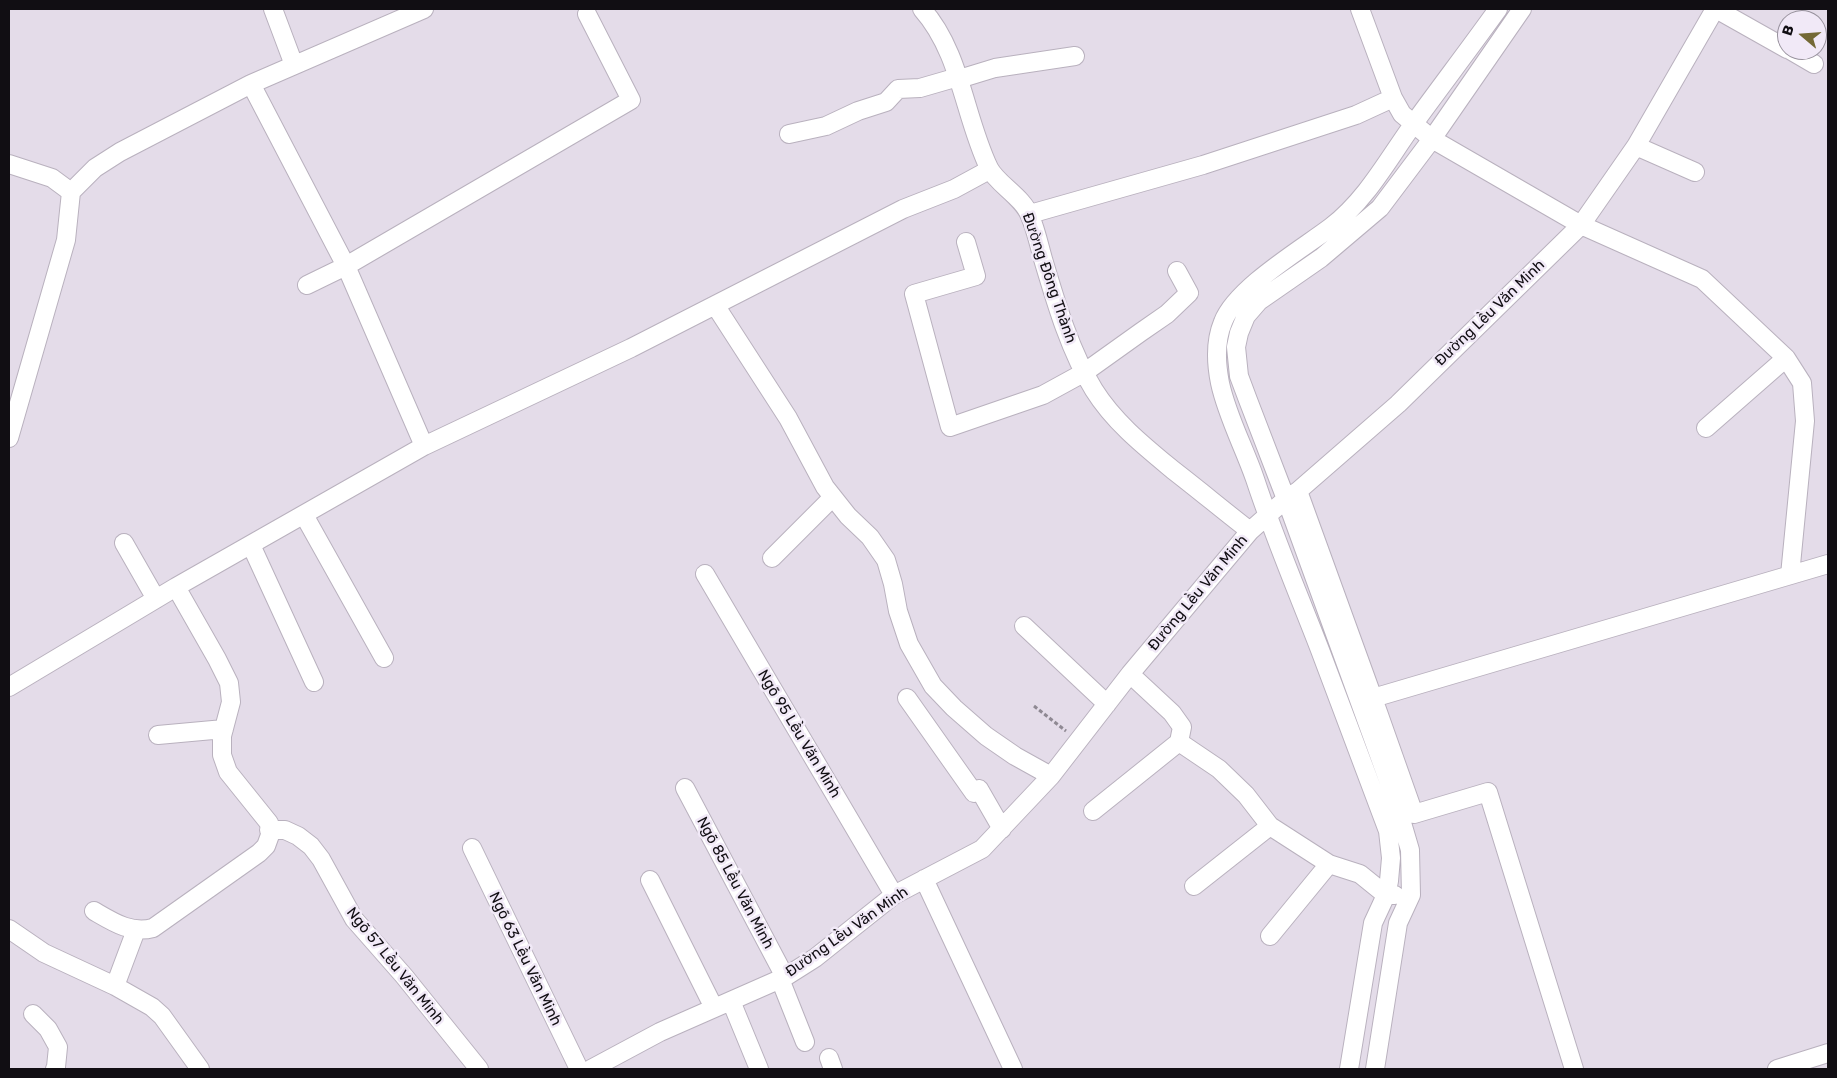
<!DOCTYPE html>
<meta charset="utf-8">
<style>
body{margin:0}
#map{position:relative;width:1837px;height:1078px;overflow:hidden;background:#e4dce9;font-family:Rubik,sans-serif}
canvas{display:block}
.frame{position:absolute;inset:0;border:10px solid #110e13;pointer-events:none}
.north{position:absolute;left:1777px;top:10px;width:50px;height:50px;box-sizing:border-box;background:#f1e9f7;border:1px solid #97919c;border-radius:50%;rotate:288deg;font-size:14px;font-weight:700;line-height:20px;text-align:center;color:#110e13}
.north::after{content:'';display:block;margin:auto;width:18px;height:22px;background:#746935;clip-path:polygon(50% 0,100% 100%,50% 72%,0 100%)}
</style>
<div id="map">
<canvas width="1837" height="1078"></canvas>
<div class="frame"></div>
<div class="north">B</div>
</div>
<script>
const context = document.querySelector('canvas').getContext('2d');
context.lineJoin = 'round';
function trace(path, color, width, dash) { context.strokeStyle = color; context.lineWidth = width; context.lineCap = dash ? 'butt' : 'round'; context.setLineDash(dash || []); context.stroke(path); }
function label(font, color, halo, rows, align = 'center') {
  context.font = font + ' Rubik,sans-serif'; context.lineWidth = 5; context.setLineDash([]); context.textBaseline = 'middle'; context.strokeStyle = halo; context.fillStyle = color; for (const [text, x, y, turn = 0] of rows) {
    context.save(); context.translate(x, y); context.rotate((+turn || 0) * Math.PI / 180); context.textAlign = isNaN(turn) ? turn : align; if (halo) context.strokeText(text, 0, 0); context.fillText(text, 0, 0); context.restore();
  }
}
const minor = new Path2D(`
 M273 9 294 65
 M922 9C961 53 964 116 989 168 997 184 1023 197 1030 216 1036 230 1039 245 1043 259 1056 303 1070 351 1094 390 1114 422 1144 446 1173 470 1199 490 1224 511 1250 531
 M1360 9 1393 98 1402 114 1432 139 1581 225 1702 279 1786 358 1802 383 1805 421 1790 575
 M1716 9 1787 49
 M1790 50 1814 64
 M959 79 995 68 1075 56
 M251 84 346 266 424 446
 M789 134 826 126 858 111 886 102 898 89 920 88 958 77
 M1636 146 1695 172
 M9 164 52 178 71 192 66 240 9 438
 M71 192 95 168 120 152 251 84 424 9
 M1030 214 1203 165 1356 115 1393 98
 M966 242 976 276 914 294 950 427 1043 395 1085 372 1141 332 1167 314 1189 293 1177 271
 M307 285 346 266 631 100 587 14
 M715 305 788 418 825 487 848 516 870 537 886 560 893 584 898 611 909 644 933 686 954 708 986 736 1015 756 1051 776
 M1706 428 1786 358
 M1298 491 1373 698 1828 564
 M304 515 384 658
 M124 543 156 599
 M251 545 314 682
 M772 558 833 497
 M705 574 894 895
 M1024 626 1107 704
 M1130 674 1172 713 1182 727 1179 742 1219 769 1246 795 1270 826 1329 864 1360 874 1386 895H1395
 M9 687 176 587 424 446 631 348 903 209 954 189 989 170
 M907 698 974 793 979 789 1002 829
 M1373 698 1414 814 1488 792 1574 1069
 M158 735 224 729
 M685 788 785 977
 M1093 811 1179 742
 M269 830H285L298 836 311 846 321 859 354 919 404 976 479 1069
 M472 848 579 1069
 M924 879 1013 1069
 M650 880 714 1008
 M1194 886 1270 826
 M94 911C113 922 131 934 153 928L259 853 266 846 270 835 269 823 228 772 222 755V736L231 702 229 683 217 659 176 587
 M9 929 44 953 115 986 152 1007 162 1016 200 1069
 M1270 936 1329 864
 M780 979 805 1042
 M115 986 136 930
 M731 1001 759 1069
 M33 1014 48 1029 58 1047 56 1067 55 1069
 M829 1058 833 1069
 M591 1069 660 1032 785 977 815 958 894 895 982 849 1051 776 1130 674 1250 531 1286 499 1298 491 1398 404 1581 225 1636 146 1715 9
 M1349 1069 1373 923 1386 895 1389 881 1391 858 1388 831C1366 771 1343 711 1320 650 1298 593 1274 537 1255 479 1244 447 1227 416 1220 383 1216 363 1215 341 1223 322 1236 288 1302 249 1331 227 1366 200 1387 161 1412 126 1441 86 1470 48 1498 9
 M1375 1069 1398 923 1411 895 1410 850 1395 799 1286 499 1248 400 1239 376 1236 347 1239 333 1246 316 1259 301 1321 258 1380 208 1432 139 1522 9
 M1777 1069 1828 1053`);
trace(minor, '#b9b1be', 20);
trace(new Path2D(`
 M1034 706 1066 731`), '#8f8993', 3, [4, 2.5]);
trace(minor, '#fff', 18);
label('15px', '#110e13', '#f1e9f7', [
 ["Đường Đông Thành",1049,278,71],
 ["Đường Lều Văn Minh",1490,313,-44],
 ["Đường Lều Văn Minh",1198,593,-50],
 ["Ngõ 95 Lều Văn Minh",799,734,59],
 ["Ngõ 85 Lều Văn Minh",735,883,62],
 ["Đường Lều Văn Minh",847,932,-35],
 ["Ngõ 63 Lều Văn Minh",525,959,64],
 ["Ngõ 57 Lều Văn Minh",395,966,51]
]);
</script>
